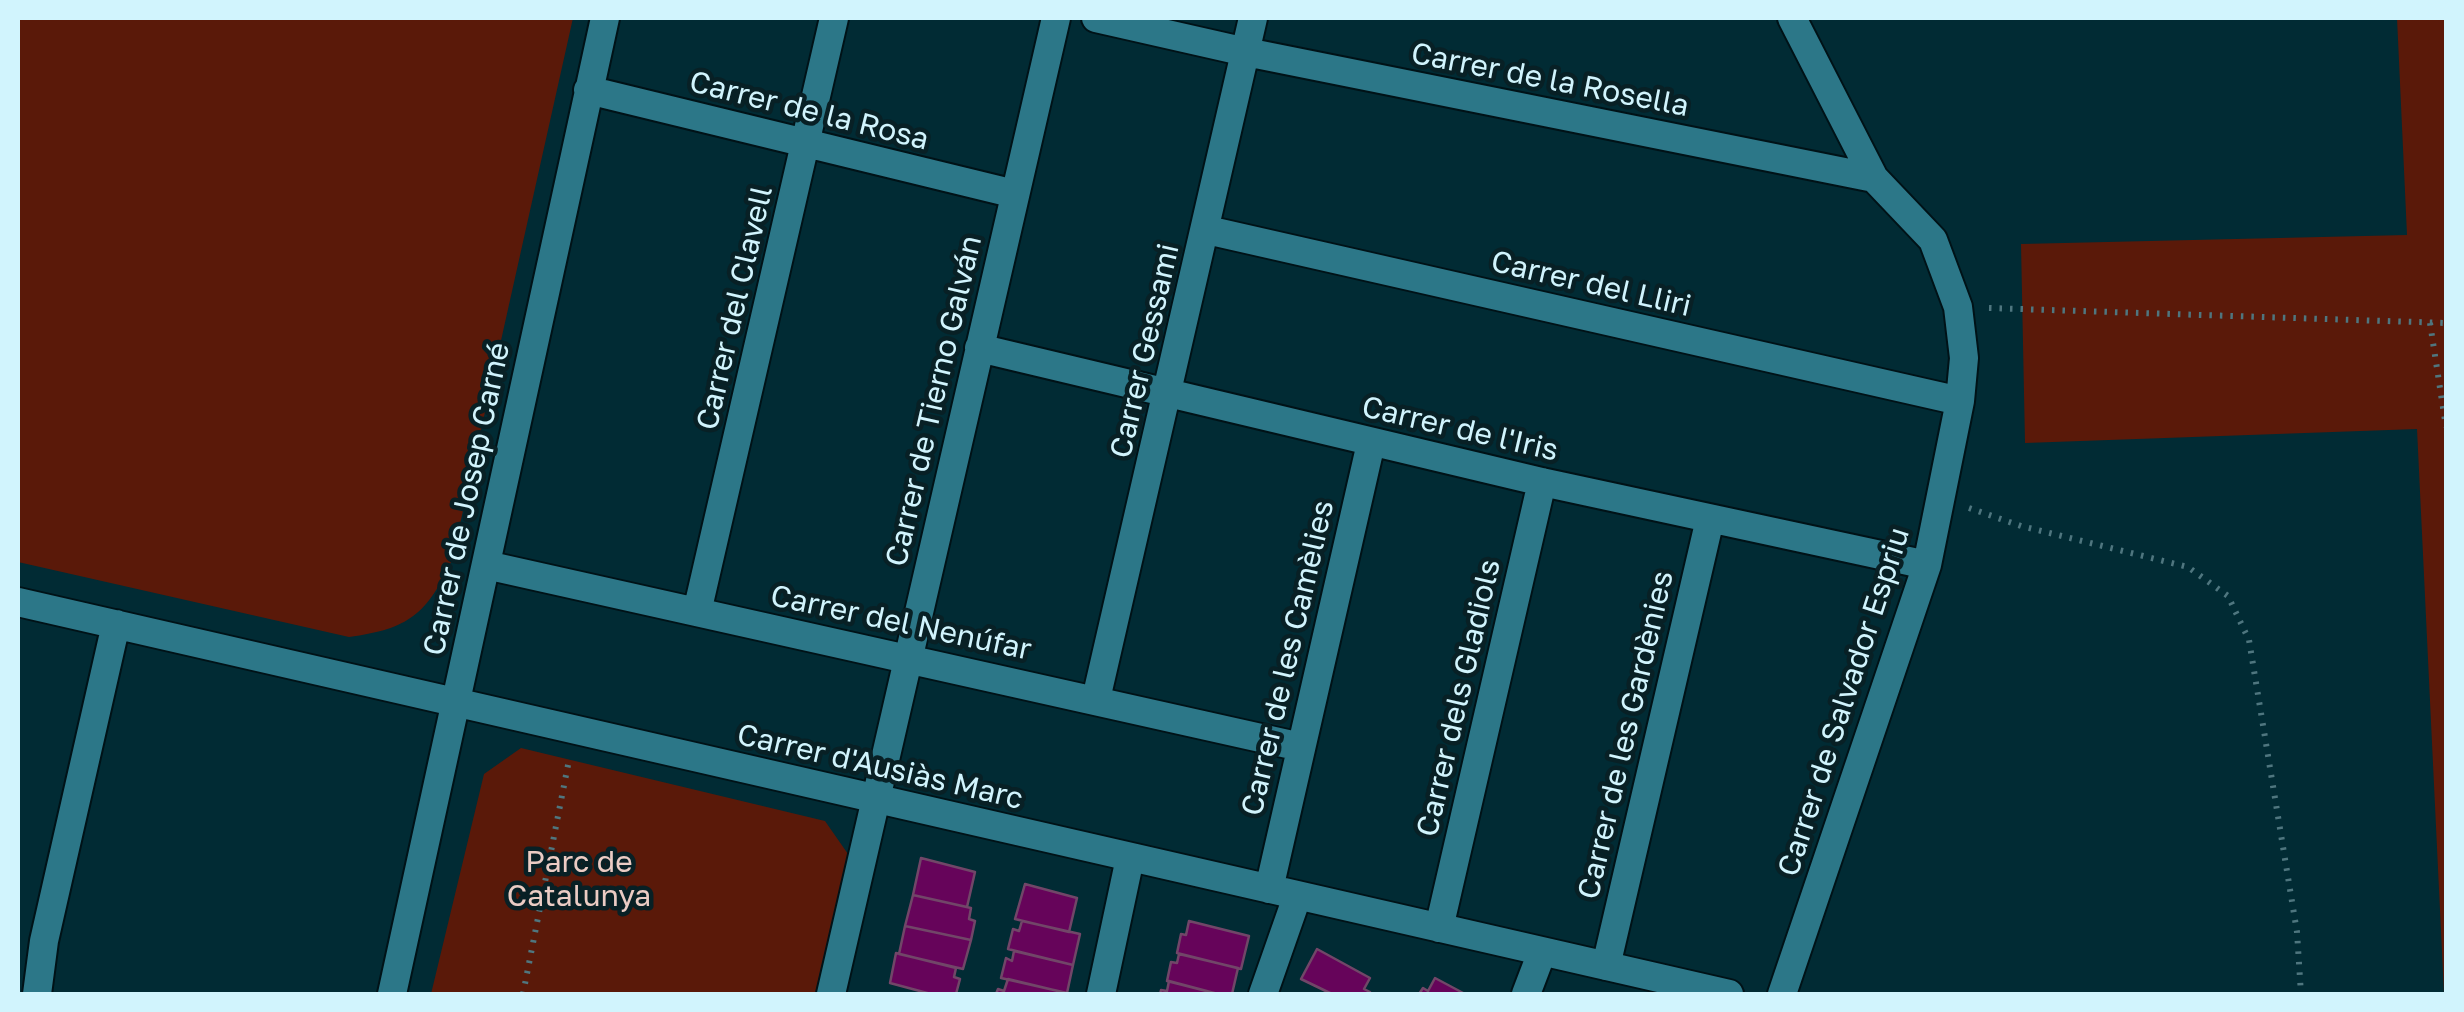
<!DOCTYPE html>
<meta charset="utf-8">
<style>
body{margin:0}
#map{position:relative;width:2464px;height:1012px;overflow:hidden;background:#012b34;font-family:"Golos Text",sans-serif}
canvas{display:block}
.frame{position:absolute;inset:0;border:20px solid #d1f4fd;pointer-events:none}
</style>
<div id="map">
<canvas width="2464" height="1012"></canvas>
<div class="frame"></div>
</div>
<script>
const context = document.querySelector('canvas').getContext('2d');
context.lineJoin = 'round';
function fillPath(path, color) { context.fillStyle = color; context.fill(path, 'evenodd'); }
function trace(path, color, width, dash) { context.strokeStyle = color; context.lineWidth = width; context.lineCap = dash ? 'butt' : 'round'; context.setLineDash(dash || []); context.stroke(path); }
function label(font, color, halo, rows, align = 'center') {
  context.font = font + ' "Golos Text",sans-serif'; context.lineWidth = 9; context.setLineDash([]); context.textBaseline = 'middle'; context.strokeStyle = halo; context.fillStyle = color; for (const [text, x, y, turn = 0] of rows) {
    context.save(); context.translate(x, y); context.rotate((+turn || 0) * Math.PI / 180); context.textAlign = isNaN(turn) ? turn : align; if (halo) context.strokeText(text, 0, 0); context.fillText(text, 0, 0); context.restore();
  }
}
fillPath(new Path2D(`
 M18 18H573L452 560C427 614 409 629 349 637L18 562Z
 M2397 18H2446V994H2444L2417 429 2025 443 2021 244 2407 235Z
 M521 748 825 821 848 854 815 994H431L484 774Z`), '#5a1909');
const building = new Path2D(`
 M921 858 975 872 967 907 913 895Z
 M1025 884 1077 898 1069 932 1015 919Z
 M913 895 971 908 969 919 975 921 971 940 905 926Z
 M1022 921 1080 934 1073 965 1008 949 1013 929 1019 931Z
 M1189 921 1249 936 1241 969 1177 953 1181 934 1186 935Z
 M905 926 971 940 963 969 899 954Z
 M1317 949 1370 978 1364 989 1370 992 1369 994H1332L1301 979Z
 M1014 951 1073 965 1067 993 1001 978 1006 958 1012 961Z
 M896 953 956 968 954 977 960 979 956 994H931L890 983Z
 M1179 954 1238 968 1232 994H1218L1167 981 1171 962 1177 963Z
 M1435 978 1465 994H1419L1423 988 1428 991Z
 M1008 979 1062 992V994H996L998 989 1004 991Z
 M1169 981 1218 994H1160L1161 990 1167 991Z`);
fillPath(building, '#66045a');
trace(building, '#714668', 2.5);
const minor = new Path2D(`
 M1096 18 1246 52 1874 178
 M588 90 1015 194
 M1207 230 1960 401
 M979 348 1542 482 1927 565
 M486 565 1301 747
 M18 602 1729 994
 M697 612 834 18
 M1096 699 1253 18
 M1269 889 1371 443
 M1439 928 1542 482
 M1606 966 1710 519
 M37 994 44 941 116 624
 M392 994 605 18
 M831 994 1056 18
 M1101 994 1130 858
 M1263 994 1297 897
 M1526 994 1542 952
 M1782 994 1927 565 1960 401 1964 358 1958 307 1933 240 1874 178 1792 18`);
trace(minor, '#001217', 32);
trace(new Path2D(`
 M1989 308 2446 323
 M2430 323 2446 427
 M1969 508 2021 526 2188 567 2228 596 2249 640 2297 932 2301 994
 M523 994 569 760`), '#4f767f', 6, [2.5, 8]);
trace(minor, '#2c7788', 28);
label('30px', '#d1f4fd', '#082025', [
 ["Carrer de la Rosella",1550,80,11],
 ["Carrer de la Rosa",809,111,14],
 ["Carrer del Lliri",1591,284,13],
 ["Carrer del Clavell",735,308,-77],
 ["Carrer Gessami",1145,351,-77],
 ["Carrer de Tierno Galván",934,401,-77],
 ["Carrer de l'Iris",1460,429,13],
 ["Carrer de Josep Carné",467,499,-78],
 ["Carrer del Nenúfar",901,623,12],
 ["Carrer de les Camèlies",1288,658,-77],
 ["Carrer dels Gladiols",1459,698,-77],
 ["Carrer de Salvador Espriu",1844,702,-72],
 ["Carrer de les Gardènies",1626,735,-77],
 ["Carrer d'Ausiàs Marc",880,767,13]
]);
label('30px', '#ebccc4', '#082025', [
 ["Parc de",579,862],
 ["Catalunya",579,896]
]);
</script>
